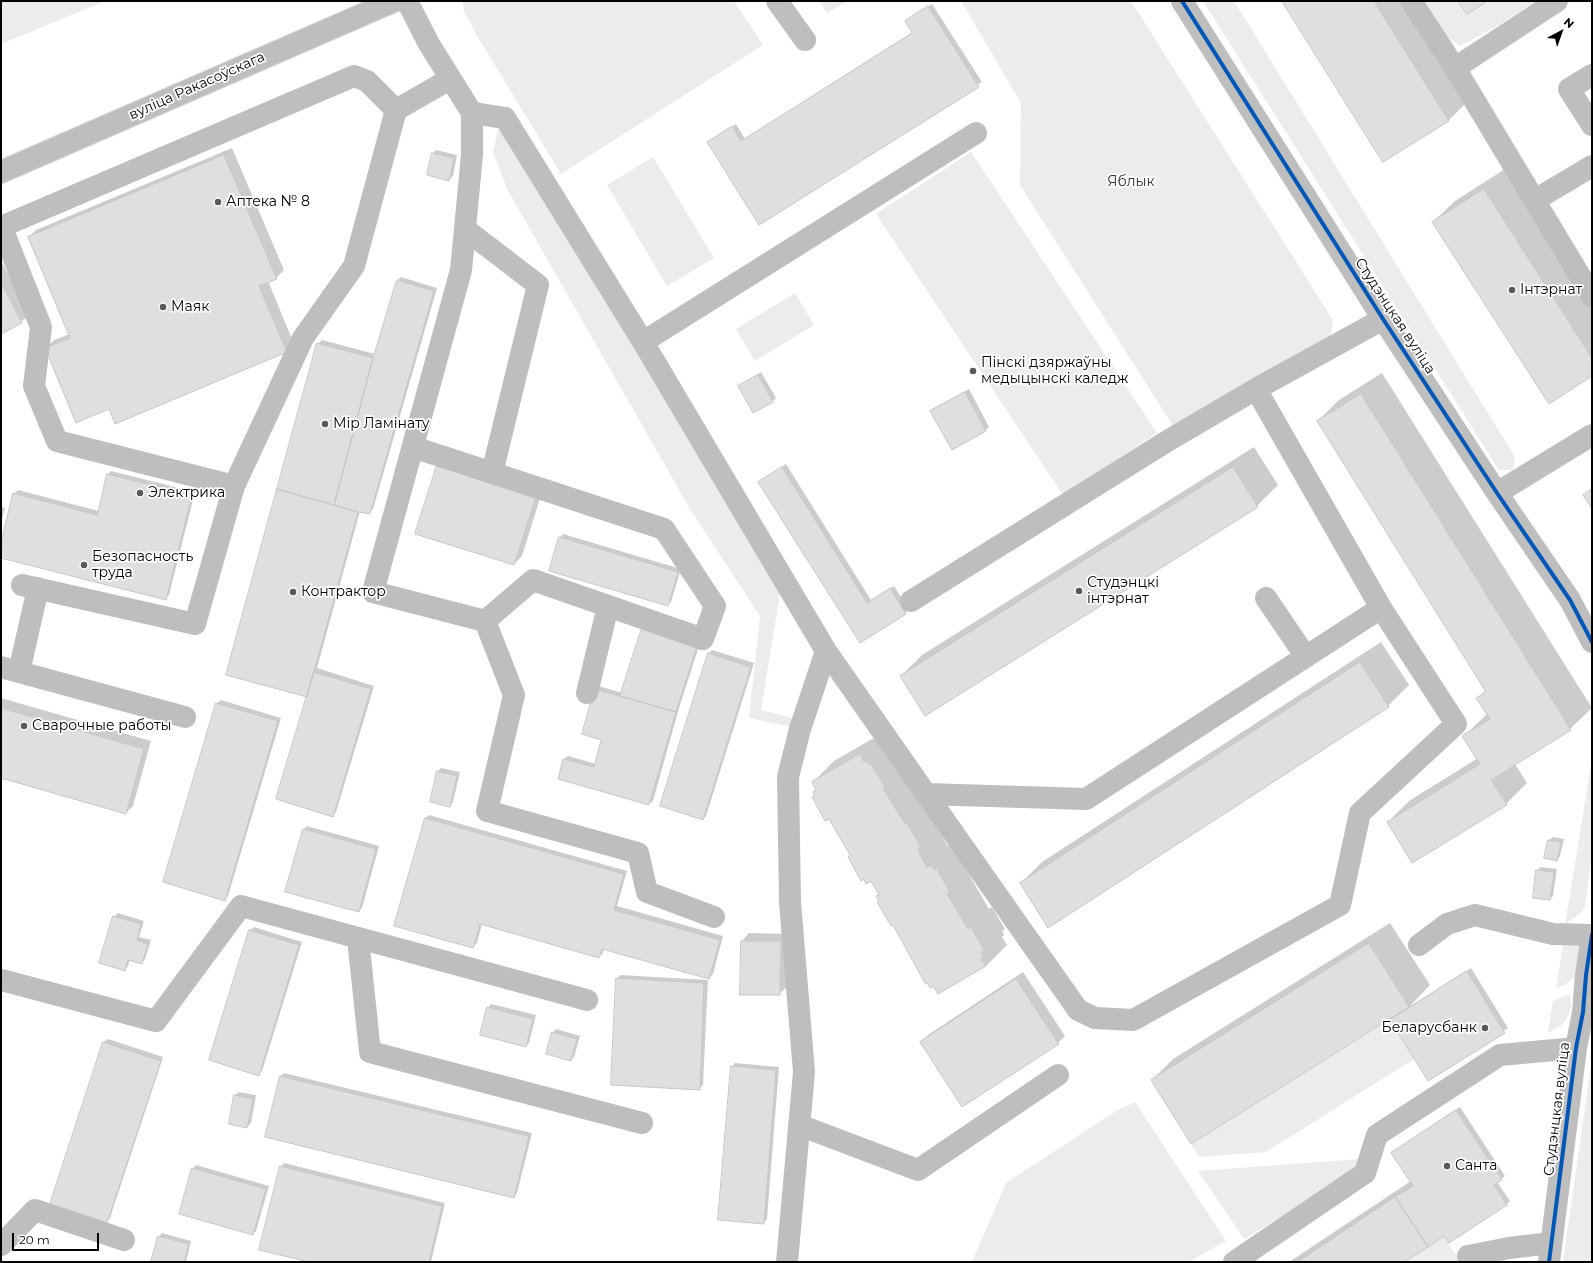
<!DOCTYPE html>
<meta charset="utf-8">
<style>
body{margin:0}
#map{position:relative;width:1593px;height:1263px;overflow:hidden;background:#fff;font-family:Montserrat,sans-serif}
canvas{display:block}
.frame{position:absolute;inset:0;border:2px solid #000;pointer-events:none}
.north{position:absolute;left:1541px;top:12px;width:40px;height:40px;-webkit-text-stroke:3px #fff;paint-order:stroke;rotate:41deg;font-size:11px;font-weight:700;line-height:16px;text-align:center;color:#000}
.north::after{content:'';display:block;margin:auto;width:14px;height:18px;background:#000;clip-path:polygon(50% 0,100% 100%,50% 72%,0 100%)}
.scale{position:absolute;left:12px;top:1233px;width:87px;height:18px;box-sizing:border-box;border:2px solid #000;border-top:0;padding-left:5px;font-size:12px;line-height:14px;white-space:nowrap;color:#000;-webkit-text-stroke:3px #fff;paint-order:stroke}
</style>
<div id="map">
<canvas width="1593" height="1263"></canvas>
<div class="frame"></div>
<div class="north">N</div>
<div class="scale">20 m</div>
</div>
<script>
const context = document.querySelector('canvas').getContext('2d');
context.lineJoin = 'round';
function fillPath(path, color) { context.fillStyle = color; context.fill(path, 'evenodd'); }
function trace(path, color, width, dash) { context.strokeStyle = color; context.lineWidth = width; context.lineCap = dash ? 'butt' : 'round'; context.setLineDash(dash || []); context.stroke(path); }
function label(font, color, halo, rows, align = 'center') {
  context.font = font + ' Montserrat,sans-serif'; context.lineWidth = 3.5; context.setLineDash([]); context.textBaseline = 'middle'; context.strokeStyle = halo; context.fillStyle = color; for (const [text, x, y, turn = 0] of rows) {
    context.save(); context.translate(x, y); context.rotate((+turn || 0) * Math.PI / 180); context.textAlign = isNaN(turn) ? turn : align; if (halo) context.strokeText(text, 0, 0); context.fillText(text, 0, 0); context.restore();
  }
}
fillPath(new Path2D(`
 M5 1H105L1 44V3Z
 M462 1H734L763 45 561 174 476 34 464 11Z
 M819 1H847L827 13Z
 M961 1H1131L1333 320 1330 340 1173 426 1020 185 1021 103Z
 M1203 1H1234L1515 457 1513 470H1499Z
 M1423 1H1458L1467 14 1488 1H1536L1492 29 1460 46 1445 36Z
 M498 129 507 135 780 594 761 710 793 718 792 727 749 718 760 616 690 509 507 189 493 152Z
 M971 152 1157 433 1063 495 876 214Z
 M653 157 714 258 667 286 607 185Z
 M795 293 814 325 755 361 736 329Z
 M1592 759V856L1585 905 1581 913 1565 924Z
 M1563 945 1581 946 1579 973 1565 985 1556 988Z
 M1570 994C1574 1012 1566 1026 1548 1033L1553 1001Z
 M1390 1020 1414 1059 1266 1152 1199 1157 1191 1144Z
 M1592 1058V1262H1563Z
 M1135 1102 1226 1241 1188 1262H972L1006 1183 1116 1111Z
 M1360 1159 1358 1171 1244 1239 1198 1171Z
 M1444 1236 1460 1262H1404Z`), '#ececec');
fillPath(new Path2D(`
 M1283 1H1408L1470 99 1449 120 1383 161Z
 M932 4 982 82 760 224 712 139 736 124 745 139 913 32 906 21Z
 M232 148 284 270 276 278 268 281 294 344 287 352 110 407 46 348 54 340 70 334 29 237 36 230Z
 M436 150 457 155 453 176 449 180 433 153Z
 M1505 169 1592 304V375L1433 222 1455 201Z
 M1 260 29 315 21 322 1 333Z
 M401 277 437 288 373 509 370 512 360 511 317 668 374 686 336 812 332 816 308 696 227 674 318 344 322 340 375 354 397 281Z
 M761 372 776 398 773 401 739 386Z
 M1382 373 1592 708 1570 729 1515 764 1527 783 1506 804 1388 822 1409 801 1478 758 1464 736 1488 713 1478 698 1486 690 1318 421 1339 400Z
 M969 389 989 427 986 430 952 449 931 411 935 408Z
 M1254 447 1278 485 1257 506 901 676 922 655Z
 M445 458 543 489 522 556 514 564Z
 M786 464 871 600 894 586 909 610 860 642 759 482Z
 M111 471 195 492 169 595 165 599 1 557V546L14 494 18 490 99 511 108 474Z
 M1 507 5 508 1 523Z
 M563 534 681 569 671 602 667 605 560 537Z
 M1381 642 1409 685 1388 706 1021 883 1042 862Z
 M700 643 679 708 653 801 649 804 564 759 568 756 596 764 603 739 583 733 599 686 622 693Z
 M712 650 754 663 706 816 703 819 709 653Z
 M1 698 151 741 133 806 126 813 1 777Z
 M221 700 281 718 228 896 224 900 164 882 217 703Z
 M881 734 948 846 952 845 989 909 992 907 1005 929 1002 931 1004 935 1002 937 1007 945 986 966 939 993 893 923 878 896 880 894 871 880 851 855 816 795 817 789 813 782 834 761Z
 M441 768 460 772 453 802 450 806 431 801 438 771Z
 M429 815 627 871 617 906 723 936 713 974 709 978 604 948 603 953 599 957 482 924 477 943 473 947 425 819Z
 M307 826 379 846 362 908 358 911 304 829Z
 M1553 837 1564 839 1560 856 1557 860 1549 840Z
 M1541 867 1557 869 1553 896 1550 899 1534 897 1537 870Z
 M118 913 144 921 139 937 151 940 145 959 142 963 130 959 128 966 125 970 114 917Z
 M1390 923 1430 985 1409 1007 1471 968 1508 1028 1429 1079 1391 1020 1394 1016 1152 1080 1173 1059Z
 M254 927 302 942 262 1071 259 1074 211 1060 250 930Z
 M749 933 788 934 787 987 779 994H741L742 941Z
 M1023 972 1065 1036 1058 1043H921L928 1035Z
 M620 975 708 980 703 1085 699 1089 617 979Z
 M491 1004 536 1015 529 1043 526 1046 488 1008Z
 M556 1029 580 1036 574 1057 570 1060 553 1033Z
 M108 1039 163 1057 110 1218 107 1222 51 1203 104 1042Z
 M735 1063 779 1067 767 1219 764 1223 732 1067Z
 M284 1073 532 1133 517 1193 514 1197 266 1137 281 1076Z
 M239 1092 256 1095 251 1123 247 1127 230 1123 235 1095Z
 M1460 1107 1505 1176 1497 1182 1510 1201 1506 1205 1444 1235 1403 1262H1289L1411 1181 1392 1153Z
 M284 1163 445 1203 431 1262H313L281 1167Z
 M196 1165 269 1186 256 1231 253 1234 193 1169Z
 M162 1233 191 1241 186 1262H152L159 1237Z`), '#0003');
const building = new Path2D(`
 M1282 1H1374L1449 121 1383 162Z
 M1458 1H1488L1467 14Z
 M928 6 979 87 759 225 707 142 732 126 741 141 912 33 905 21Z
 M432 153 454 158 449 181 427 175Z
 M224 155 277 279 259 286 287 352 115 424 109 409 76 423 45 348 70 338 28 237Z
 M1484 189 1592 358V376L1549 404 1432 222Z
 M397 280 434 291 370 514 358 512 334 505 373 358Z
 M1 282 22 323 1 334Z
 M317 343 373 358 334 505 277 489Z
 M758 375 773 402 753 413 738 386Z
 M965 392 986 431 952 450 930 411Z
 M1361 394 1571 730 1491 780 1507 805 1412 863 1387 822 1480 764 1462 736 1490 719 1476 698 1486 692 1317 421Z
 M437 465 536 497 514 565 415 534Z
 M782 467 867 603 890 588 906 614 860 643 758 482Z
 M1233 467 1258 507 925 716 900 676Z
 M107 474 192 495 166 600 1 558V542L13 493 97 515Z
 M277 489 358 512 307 697 226 675Z
 M1592 489V509L1583 495Z
 M559 537 678 572 668 606 549 571Z
 M642 628 697 646 676 712 620 696Z
 M708 653 751 667 703 820 660 806Z
 M1360 662 1389 707 1048 928 1020 883Z
 M314 672 371 689 333 817 276 799Z
 M595 689 676 712 649 805 558 779 563 759 594 767 601 740 582 734Z
 M216 703 278 721 225 901 163 882Z
 M1 708 144 749 126 814 1 778Z
 M860 754 864 762 867 761 870 765 871 764 885 787 883 788 905 824 907 823 921 847 918 848 920 852 919 853 927 867 931 865 934 870 937 869 950 892 947 894 968 929 971 927 984 950 981 952 984 956 981 958 986 966 938 994 933 986 930 988 927 983H925L893 925 891 926 877 902 879 901 876 896 879 895 871 881 866 884 864 879 861 881 848 857 850 855 829 819 825 821 812 797 815 795 813 792 816 790 812 782Z
 M437 771 457 776 450 807 430 802Z
 M425 818 624 874 614 910 720 940 709 979 602 949 599 958 480 924 473 948 394 926Z
 M303 829 376 849 359 912 285 892Z
 M1548 840 1561 842 1557 861 1544 858Z
 M1536 870 1554 872 1550 900 1533 898Z
 M113 916 141 924 137 940 148 944 142 964 128 960 125 971 99 963Z
 M249 930 299 945 259 1076 209 1060Z
 M741 941H781L780 995H740Z
 M1369 943 1409 1007 1191 1144 1151 1080Z
 M1467 971 1505 1033 1428 1081 1390 1020Z
 M616 978 704 983 700 1090 611 1085Z
 M1016 979 1059 1044 962 1107 920 1042Z
 M487 1007 533 1019 526 1047 480 1035Z
 M552 1032 577 1039 571 1061 546 1054Z
 M103 1042 161 1061 107 1223 50 1204Z
 M731 1066 776 1070 764 1224 718 1220Z
 M280 1076 529 1136 514 1198 265 1137Z
 M234 1095 253 1099 247 1128 229 1124Z
 M1456 1110 1502 1180 1494 1185 1507 1205 1449 1243 1444 1236 1428 1247 1395 1197 1413 1186 1391 1153Z
 M280 1166 442 1206 429 1262H309L259 1250Z
 M192 1168 266 1189 253 1235 179 1214Z
 M1395 1197 1428 1247 1404 1262H1298Z
 M158 1236 189 1244 184 1262H151Z`);
fillPath(building, '#dfdfdf');
trace(building, '#c7c7c7', 1);
const major = new Path2D(`
 M1 172 394 1`);
trace(major, '#dbdbdb', 24);
trace(new Path2D(`
 M407 1 429 44 472 113 505 118 643 342 826 651 926 794 1086 799 1381 608 1256 389 1383 319
 M777 1 805 40
 M1182 1 1383 319 1497 493 1570 600 1592 642
 M1411 1 1455 68 1557 1
 M1455 68 1592 296
 M1592 75 1569 89 1592 125
 M472 113V155L461 270 373 592 485 621 514 695 487 811 638 853 647 892 714 917
 M1535 200 1592 166
 M465 229 538 285 492 473
 M643 342 976 133
 M413 447 664 529 715 606 703 639 533 580 485 621
 M234 486 57 441 34 386 41 327 6 238 1 227 354 76 367 81 396 110
 M1497 493 1592 435
 M22 585 195 624 234 486 303 338 354 266 396 110 450 79
 M1266 598 1306 657
 M911 601 1169 440 1256 389
 M1 667 185 717
 M19 672 38 588
 M587 693 608 606
 M926 794 1078 1010 1095 1018 1133 1020 1340 905 1360 813 1456 724 1381 608
 M358 938 370 1052 642 1123
 M1419 945 1447 924 1475 915 1553 934 1592 935
 M1 980 156 1021 241 906 587 1000
 M799 1125 918 1170 1058 1075
 M1 1245 35 1210 124 1240
 M1468 1256 1509 1248 1551 1243
 M787 1262 804 1072 790 902 788 777 800 729 826 651
 M1234 1262 1365 1173 1377 1135 1500 1055 1576 1048
 M1549 1262 1576 1048 1583 1012 1586 975 1592 935`), '#bebebe', 22);
trace(major, '#bebebe', 22);
trace(new Path2D(`
 M1182 1 1383 319 1497 493 1570 600 1592 642
 M1549 1262 1576 1048 1583 1012 1586 975 1592 935`), '#0057b8', 4);
for (const [x, y, r, color] of [
 [218,202,4,"#595959"],
 [1512,290,4,"#595959"],
 [163,307,4,"#595959"],
 [973,371,4,"#595959"],
 [325,424,4,"#595959"],
 [140,493,4,"#595959"],
 [84,565,4,"#595959"],
 [1079,591,4,"#595959"],
 [293,592,4,"#595959"],
 [24,726,4,"#595959"],
 [1485,1028,4,"#595959"],
 [1447,1166,4,"#595959"]
]) { const dot = new Path2D(); dot.arc(x, y, r, 0, 2 * Math.PI); context.fillStyle = color; context.fill(dot); trace(dot, '#fff', 1.5); }
label('14px', '#000', '#fff', [
 ["вуліца Ракасоўскага",197,86,-24],
 ["Студэнцкая вуліца",1395,316,57],
 ["Студэнцкая вуліца",1557,1109,-83]
]);
label('14px', '#333', '#fff', [
 ["Яблык",1131,182]
]);
label('14px', '#000', '#fff', [
 ["Аптека № 8",226,202],
 ["Інтэрнат",1520,290],
 ["Маяк",171,307],
 ["Пінскі дзяржаўны",981,363],
 ["медыцынскі каледж",981,379],
 ["Мір Ламінату",333,424],
 ["Электрика",148,493],
 ["Безопасность",92,557],
 ["труда",92,573],
 ["Студэнцкі",1087,583],
 ["інтэрнат",1087,599],
 ["Контрактор",301,592],
 ["Сварочные работы",32,726],
 ["Беларусбанк",1477,1028,"right"],
 ["Санта",1455,1166]
], 'left');
</script>
